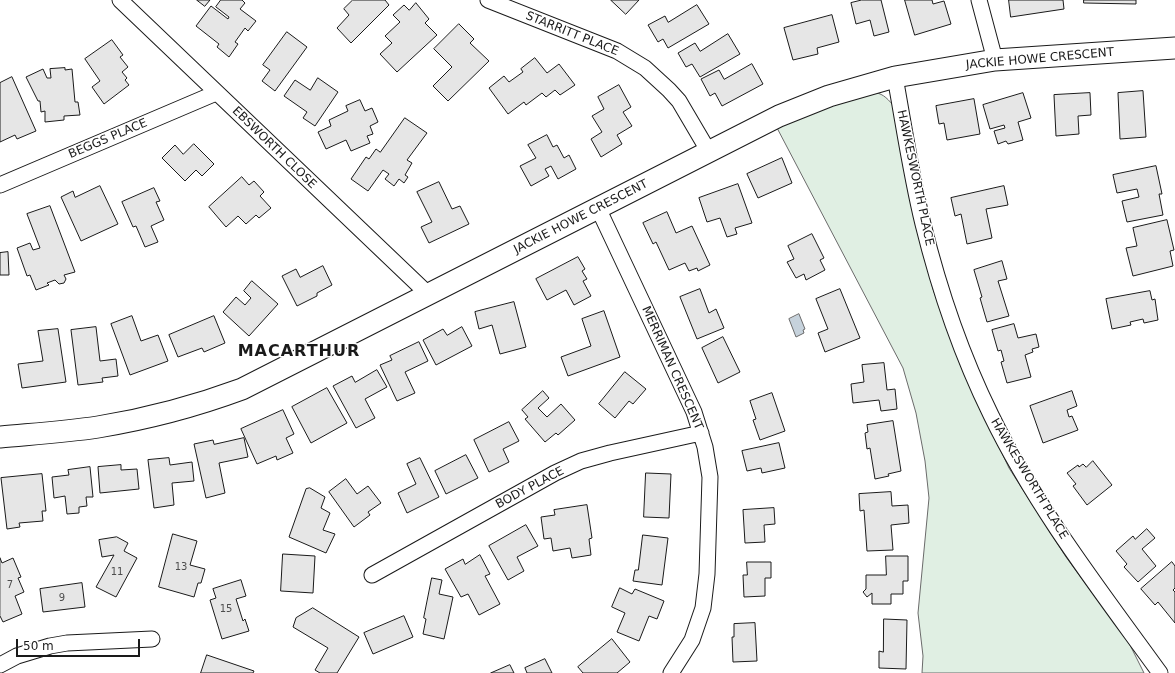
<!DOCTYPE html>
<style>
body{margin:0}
#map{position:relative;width:1175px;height:673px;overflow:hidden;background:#fff;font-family:"DejaVu Sans",sans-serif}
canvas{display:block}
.scale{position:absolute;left:16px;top:639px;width:124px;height:18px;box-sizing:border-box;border:2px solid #1a1a1a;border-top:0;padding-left:5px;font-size:12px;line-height:14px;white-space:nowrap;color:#1a1a1a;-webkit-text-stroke:3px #fff;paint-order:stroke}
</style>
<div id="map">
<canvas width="1175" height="673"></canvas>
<div class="scale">50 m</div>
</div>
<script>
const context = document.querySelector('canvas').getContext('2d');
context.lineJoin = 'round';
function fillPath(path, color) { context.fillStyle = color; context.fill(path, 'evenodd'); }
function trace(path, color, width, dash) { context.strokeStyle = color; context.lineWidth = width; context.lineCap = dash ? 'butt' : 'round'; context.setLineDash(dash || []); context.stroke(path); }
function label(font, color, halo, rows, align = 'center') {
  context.font = font + ' "DejaVu Sans",sans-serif'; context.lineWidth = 3; context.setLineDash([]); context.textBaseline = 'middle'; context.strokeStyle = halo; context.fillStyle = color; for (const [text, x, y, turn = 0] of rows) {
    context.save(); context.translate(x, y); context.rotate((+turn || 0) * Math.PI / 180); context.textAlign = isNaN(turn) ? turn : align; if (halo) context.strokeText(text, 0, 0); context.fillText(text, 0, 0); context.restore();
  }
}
const green = new Path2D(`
 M872 92C882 93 886 97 893 105L913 212 933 289 960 364 1009 468 1066 557 1129 643 1144 673H922L923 656 918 613 929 498 925 461 916 413 903 368 776 126Z`);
fillPath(green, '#e0efe3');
trace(green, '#6a6a6a', 1);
const water = new Path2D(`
 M799 314 805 329 803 330 804 333 796 337 789 319Z`);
fillPath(water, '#c6d2dc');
trace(water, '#6a6a6a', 1);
const building = new Path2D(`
 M197 0H210L205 6Z
 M221 0H242L245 3 240 9 256 21 248 31 245 28 235 42 238 44 229 57 217 47 219 44 196 26 211 6 228 19 229 17 216 7Z
 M353 0H385L389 5 351 43 337 28 349 15 344 9Z
 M611 0H639L626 14Z
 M862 0H881L889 32 874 36 870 20 856 24 851 3Z
 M905 0H932L933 4 944 1 951 24 915 35Z
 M1009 0H1063L1064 9 1011 17Z
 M1084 0H1136V4L1084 3Z
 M416 3 429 19 425 23 437 35 397 72 380 54 392 43 385 36 400 22 393 15 404 5 409 10Z
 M697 5 709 24 668 48 663 39 658 42 648 25 665 16 668 22Z
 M832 15 839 42 817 48 818 54 793 60 784 28Z
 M459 24 474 39 470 43 489 61 448 101 433 86 452 67 434 49Z
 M287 32 307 47 275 91 262 81 270 70 263 65Z
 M728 34 740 54 700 77 692 64 686 67 678 53 695 43 700 51Z
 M112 40 123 55 120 57 128 67 122 72 127 78 125 80 129 85 104 104 92 87 100 81 85 59Z
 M535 58 547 73 559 64 575 85 560 95 555 90 546 97 542 93 526 105 524 102 508 114 489 88 504 76 509 82 523 72 521 69Z
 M752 64 763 84 722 106 715 93 710 96 701 79 719 70 724 79Z
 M65 68V70L72 69 75 102H78L80 115 64 116V120L45 122V111L41 112 40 101H38L26 77 43 69 47 78H51L50 69Z
 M12 77 36 131 17 139 15 135 0 142V83Z
 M318 78 338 92 315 126 303 118 307 112 284 96 295 80 310 90Z
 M619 85 631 107 623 112 632 126 617 135 622 144 601 157 591 139 602 132 592 116 604 109 598 97Z
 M1143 91 1146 137 1120 139 1118 93Z
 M1023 93 1031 118 1018 122 1023 140 1008 144 1006 141 998 144 994 131 1005 128 1004 125 990 129 983 105Z
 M1090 93 1091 115 1078 116 1079 134 1056 136 1054 95Z
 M974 99 980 134 947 140 944 123 939 124 936 106Z
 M360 100 365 111 372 108 378 122 370 126 373 134 367 136 370 143 351 151 346 140 326 149 318 132 331 126 329 120 348 111 346 106Z
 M405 118 427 133 407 160 412 163 405 175 408 177 404 183 399 179 394 186 385 179 389 174 383 170 368 191 351 179 366 157 369 159 376 149 380 152Z
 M547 135 553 147 557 145 564 158 569 155 576 169 558 179 551 166 545 169 549 176 531 186 520 166 536 158 528 145Z
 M194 144 214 164 202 176 196 170 185 181 162 158 175 145 183 154Z
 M782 158 792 183 758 198 747 174Z
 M1156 166 1162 194H1159L1163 215 1127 222 1122 201 1139 197 1137 189 1117 193 1113 175Z
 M242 177 249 185 254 181 264 192 260 196 271 208 259 218 256 215 246 224 238 216 226 227 209 207Z
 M439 182 452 209 460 206 469 224 429 243 421 227 432 222 417 192Z
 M738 184 752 223 735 228 737 234 727 237 720 218 707 222 699 198Z
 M100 186 118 224 81 241 61 197 73 191 75 197Z
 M1004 186 1008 205 986 209 992 238 967 244 961 214 955 216 951 198Z
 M154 188 160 201 156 202 164 220 151 226 158 242 145 247 136 226 133 227 122 202Z
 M50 206 75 272 64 275 66 279 64 283 59 284 55 280 47 283 49 285 36 290 30 275 27 276 17 248 30 243 33 250 40 248 27 214Z
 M667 212 676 233 692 226 710 265 698 271 697 268 689 271 685 263 669 270 656 242 653 244 643 223Z
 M1167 220 1174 250 1170 251 1173 266 1133 276 1126 248 1137 246 1133 228Z
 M812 234 824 258 820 260 825 270 806 280 804 274 796 278 787 262 794 259 788 246Z
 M8 252 9 275H0V253Z
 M578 257 585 269 582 271 587 279 583 281 591 296 574 305 566 290 547 300 536 279Z
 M1002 261 1007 279 998 281 1009 316 987 322 980 298 982 297 974 270Z
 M323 266 332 285 317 293V296L297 306 282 276 296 269 300 277Z
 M252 281 278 304 249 336 223 312 236 297 245 305 251 298 244 291Z
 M700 289 709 313 716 309 724 328 697 339 680 297Z
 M840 289 860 338 825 352 818 333 828 329 816 299Z
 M1150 291 1152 300 1155 299 1158 320 1144 323 1143 319 1130 322 1131 325 1112 329 1106 299Z
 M514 302 526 347 500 354 492 325 479 329 475 312Z
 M604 311 620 357 568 376 561 357 591 346 582 319Z
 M132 316 141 341 158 335 168 361 130 375 111 324Z
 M214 316 225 343 204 352 202 348 178 357 169 335Z
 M1014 324 1018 338 1036 334 1039 347 1032 349 1033 352 1025 355 1031 377 1007 383 1001 362 1004 361 1001 350 998 351 992 330Z
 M96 327 100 361 116 359 118 376 102 378 103 382 78 385 71 330Z
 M462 327 472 346 436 365 423 340 443 329 447 335Z
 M58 329 66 382 22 388 18 364 43 361 38 331Z
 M723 337 740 372 718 383 702 348Z
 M419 342 428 361 405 372 415 393 397 401 380 365 392 360 390 356Z
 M884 363 887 390 895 389 897 409 881 411 879 400 853 403 851 384 864 382 862 365Z
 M377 370 387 387 365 399 375 418 356 428 333 386 352 376 355 382Z
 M625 372 646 389 633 404 629 401 615 418 599 404Z
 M327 388 347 423 311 443 292 407Z
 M543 391 549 398 538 408 547 417 561 404 575 420 558 435 556 433 545 442 525 419 528 417 522 410Z
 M1072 391 1077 406 1067 410 1069 417 1072 416 1078 430 1043 443 1030 406Z
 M772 393 785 431 760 440 753 420 756 419 750 401Z
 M283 410 294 434 286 438 293 453 277 460 276 456 257 464 241 429Z
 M893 421 901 471 888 474 889 476 875 479 870 448 867 449 865 433 868 432 867 425Z
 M509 422 519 441 503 449 509 462 489 472 474 440Z
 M244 438 248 457 219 463 225 493 206 498 194 444 213 440 214 444Z
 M779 443 785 468 762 473 761 468 747 471 742 451Z
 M466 455 478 478 446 494 435 471Z
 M169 458 170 465 192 462 194 481 172 483 174 505 154 508 148 460Z
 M420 458 439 497 407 513 398 493 416 484 407 464Z
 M1093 461 1112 485 1087 505 1073 486 1076 484 1067 473 1078 465 1079 467 1083 464 1086 467Z
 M121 465V470L137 469 139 489 100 493 98 467Z
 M90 467 93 497H86L87 506 79 507V513L67 514 65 496 54 498 52 477 69 475 68 470Z
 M646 473 671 474 669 518 644 517Z
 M42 474 46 511H42L43 521 19 523 20 527 7 529 1 478Z
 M346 479 357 494 368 486 381 503 368 512 370 515 354 527 329 492Z
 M310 488 325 497 321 508 330 513 323 530 335 534 326 553 289 537 306 489Z
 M891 492 892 506 908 505 909 523 891 525 893 550 867 551 864 510 860 511 859 494Z
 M587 505 592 538 589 539 591 555 572 558 570 548 553 551 551 538 544 539 541 517 555 515 554 510Z
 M774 508 775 524 764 525 765 542 745 543 743 510Z
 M526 525 538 546 517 557 524 571 508 580 489 546Z
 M1147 529 1155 538 1142 549 1156 566 1138 582 1124 567 1127 564 1116 551 1133 536 1135 539Z
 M173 534 197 541 190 565 205 569 201 583H198L194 597 159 587Z
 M643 535 668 538 662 585 633 581 635 570H638Z
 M117 537 128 543 124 551 137 558 116 597 96 587 114 555 102 557 99 540Z
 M283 554 315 556 313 593 281 591Z
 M480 555 490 574 485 576 500 604 479 615 468 594 461 597 445 569 463 559 465 564Z
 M886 556H908V581H903V594H891V604H872V593L867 597 863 592 866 589V575H886Z
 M0 558 2 563 13 558 21 577 18 578 24 592 15 596 22 614 3 622 0 616Z
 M747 562H771V578H765V596L744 597 743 575H747Z
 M1172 562 1175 566V588L1173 590 1175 592V623L1158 602 1155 605 1141 589Z
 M432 578 442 580 439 594 453 597 444 639 423 634 426 619 424 618Z
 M241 580 246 596 236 599 243 621 245 619 249 631 222 639 210 600 216 598 213 589Z
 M82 583 85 607 43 612 40 589Z
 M620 588 632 594 635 589 664 601 657 619 649 616 639 641 617 632 625 613 612 607Z
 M313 608 359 637 337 673H320L315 670 328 648 293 627 296 618Z
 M404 616 413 637 373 654 364 633Z
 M884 619 907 620 906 669 879 668V651L883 652Z
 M755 623 757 661 733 662 732 637H734V624Z
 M612 639 630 662 617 673H583L578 667Z
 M207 655 254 671 253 673H201Z
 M545 659 552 673H527L525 668Z
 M510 665 514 673H491Z`);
fillPath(building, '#e6e6e6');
trace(building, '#1a1a1a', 1);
const street = new Path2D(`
 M120 0 429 295
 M488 0 617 51 645 68 669 90 679 101 709 152
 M979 0 995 60
 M895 77C904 126 911 175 923 224 939 289 961 354 991 415 1036 508 1100 590 1160 673
 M0 185 216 93
 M598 208 694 412 705 447 710 477 707 574 703 608 692 640 671 673
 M372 575 555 473 581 461 610 453 701 433
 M0 665 17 656 50 646 67 643 152 639`);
const secondary = new Path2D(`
 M0 437C32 434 65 432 98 427 147 419 196 406 242 389L779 116 829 96 895 77 995 60 1175 48`);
trace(street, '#1a1a1a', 17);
trace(secondary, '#1a1a1a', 23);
trace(street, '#fff', 15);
trace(secondary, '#fff', 21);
label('10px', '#4d4d4d', null, [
 ["13",181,567],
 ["11",117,572],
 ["7",10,585],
 ["9",62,598],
 ["15",226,609]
]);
label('12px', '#1a1a1a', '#fff', [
 ["STARRITT PLACE",572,34,22],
 ["JACKIE HOWE CRESCENT",1040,59,-5],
 ["BEGGS PLACE",108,139,-23],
 ["EBSWORTH CLOSE",274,148,44],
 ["HAWKESWORTH PLACE",915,178,78],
 ["JACKIE HOWE CRESCENT",581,217,-27],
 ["MERRIMAN CRESCENT",672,368,66],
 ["HAWKESWORTH PLACE",1029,479,59],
 ["BODY PLACE",530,488,-28]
]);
context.letterSpacing = '1px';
label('bold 16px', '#1a1a1a', '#fff', [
 ["MACARTHUR",299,352]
]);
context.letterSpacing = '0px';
</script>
